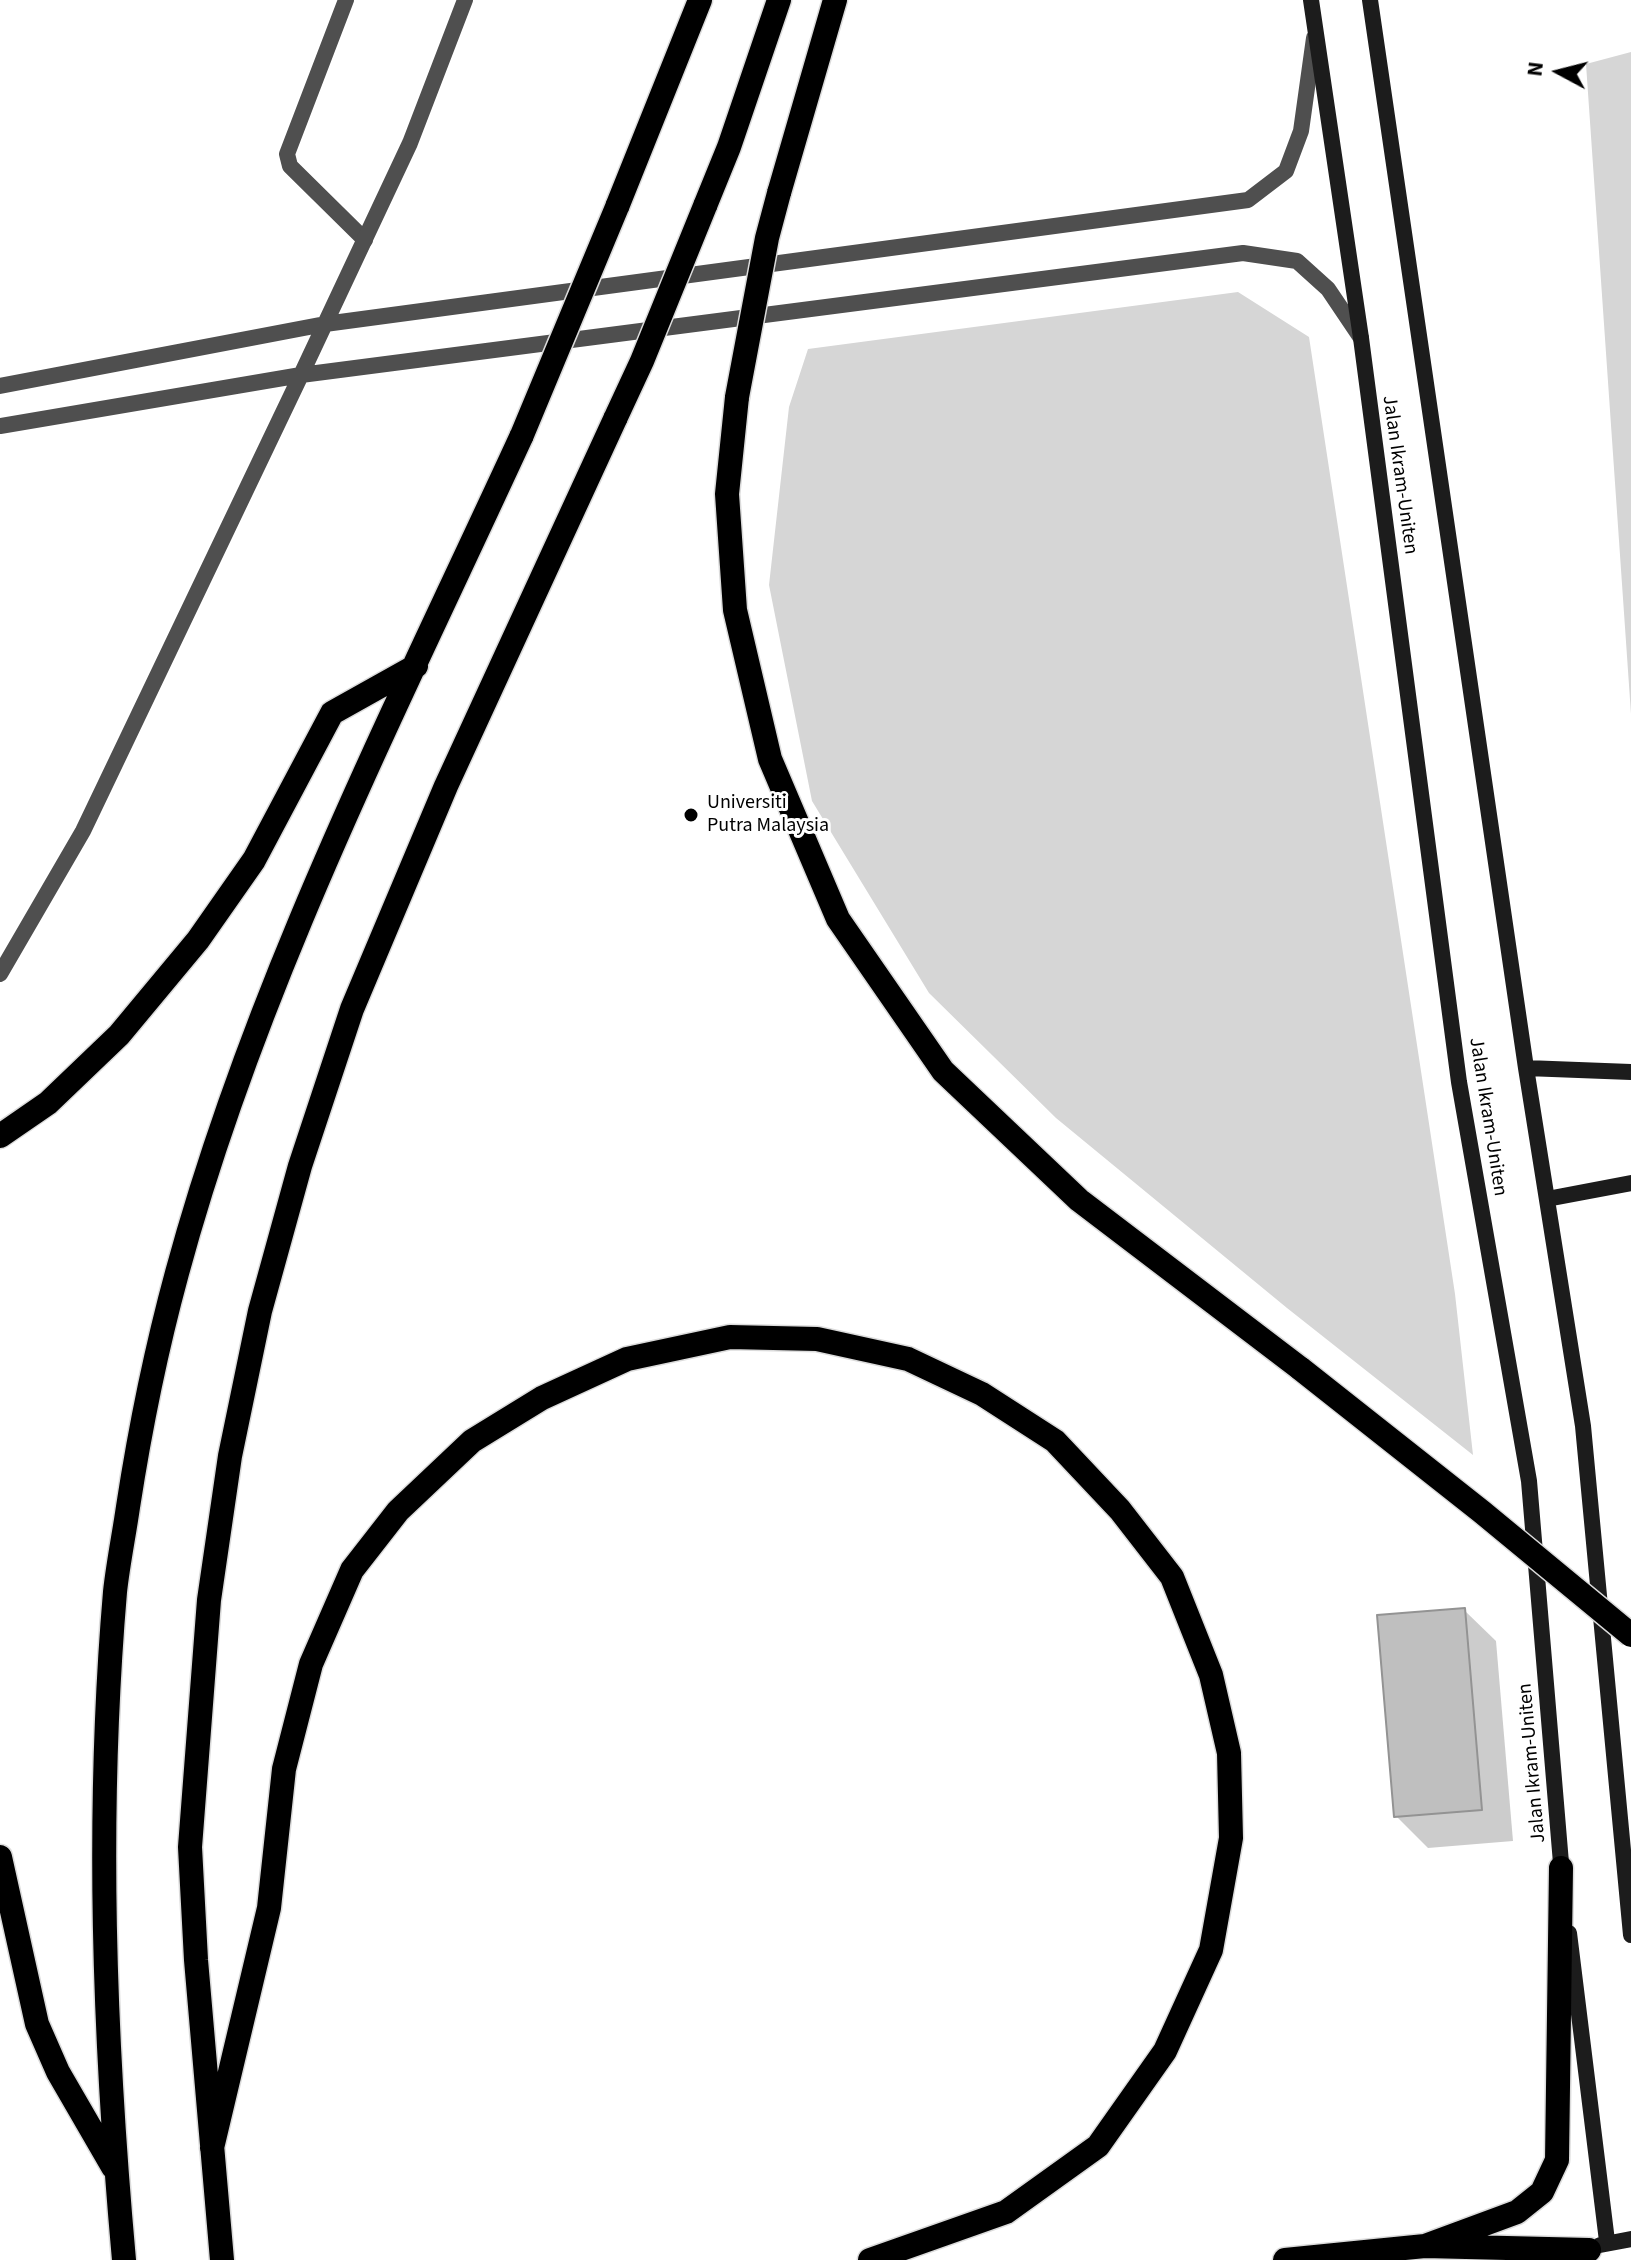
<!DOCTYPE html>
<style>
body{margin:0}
#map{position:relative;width:1631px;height:2260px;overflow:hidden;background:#fff;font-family:"Source Sans 3",sans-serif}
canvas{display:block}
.north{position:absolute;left:1519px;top:32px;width:80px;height:80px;-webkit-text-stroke:6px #fff;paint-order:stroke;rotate:277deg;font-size:22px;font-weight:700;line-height:32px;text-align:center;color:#000}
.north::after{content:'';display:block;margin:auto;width:28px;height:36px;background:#000;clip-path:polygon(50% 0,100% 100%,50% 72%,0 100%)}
</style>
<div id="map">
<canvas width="1631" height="2260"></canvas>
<div class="north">N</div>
</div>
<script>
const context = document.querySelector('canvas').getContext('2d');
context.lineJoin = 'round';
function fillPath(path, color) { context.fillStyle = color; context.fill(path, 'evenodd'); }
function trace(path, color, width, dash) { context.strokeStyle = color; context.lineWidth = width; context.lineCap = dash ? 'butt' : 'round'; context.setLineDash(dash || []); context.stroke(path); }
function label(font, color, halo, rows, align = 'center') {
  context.font = font + ' "Source Sans 3",sans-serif'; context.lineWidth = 6; context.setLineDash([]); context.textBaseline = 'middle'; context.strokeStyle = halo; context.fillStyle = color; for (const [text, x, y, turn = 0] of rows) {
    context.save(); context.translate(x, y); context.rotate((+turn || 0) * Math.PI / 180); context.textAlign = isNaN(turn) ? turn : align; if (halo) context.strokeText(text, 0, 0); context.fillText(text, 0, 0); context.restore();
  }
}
fillPath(new Path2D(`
 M1631 52V714L1586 64Z
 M1238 292 1309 337 1455 1294 1473 1455 1287 1308 1056 1118 929 993 812 801 769 585 789 407 808 349Z`), '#d6d6d6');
fillPath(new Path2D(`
 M1464 1610 1496 1641 1513 1841 1428 1848 1396 1816Z`), '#0003');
const building = new Path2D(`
 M1465 1608 1482 1810 1394 1817 1377 1615Z`);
fillPath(building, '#bfbfbf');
trace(building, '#939393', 2);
const highway = new Path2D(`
 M779 193 835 0
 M705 206 729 147 779 0
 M617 207 700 0
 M737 397 727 494 735 610 770 759 838 919 943 1071 1079 1200 1301 1369
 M0 1136 48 1103 119 1035 198 940 254 860 332 713 416 666
 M0 1857 37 2024 58 2072 113 2167
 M212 2148 269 1908 284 1769 311 1664 352 1570 398 1511 472 1441 542 1398 627 1359 730 1337 817 1339 908 1359 982 1394 1055 1441 1120 1510 1172 1577 1211 1675 1229 1753 1231 1838 1211 1950 1165 2051 1098 2146 1006 2212 870 2260
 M1425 2246 1517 2212 1542 2192 1557 2160 1561 1868
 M124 2260C104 2038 96 1815 115 1592 118 1564 124 1535 128 1507 140 1429 156 1350 177 1273 256 981 396 709 522 435
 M222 2260 196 1960 190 1847 209 1600 230 1456 260 1311 300 1166 352 1009 446 786 616 417
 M1285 2260 1425 2246 1589 2250`);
trace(highway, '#dbdbdb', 27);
trace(new Path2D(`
 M346 0 287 154 290 166 365 240`), '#4f4f4f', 16);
trace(new Path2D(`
 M0 386 325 324 1248 200 1286 171 1301 131 1314 38
 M0 426 301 375 1243 253 1297 261 1328 289 1361 338
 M0 974 83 831 301 375 410 143 465 0`), '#4f4f4f', 16);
trace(new Path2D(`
 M1311 0 1361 338 1459 1082 1529 1481 1562 1875
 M1370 0 1526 1068 1583 1426 1631 1935
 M1526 1068 1631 1072
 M1547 1199 1631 1183
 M1569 1933 1607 2241
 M1600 2245 1631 2239`), '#1c1c1c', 16);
trace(highway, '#000', 24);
const highwayBridge = new Path2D(`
 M737 397 767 238 779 193
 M616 417 642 361 705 206
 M522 435 617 207
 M1301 1369 1482 1512 1631 1635`);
trace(highwayBridge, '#dbdbdb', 27, []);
trace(highwayBridge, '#000', 24);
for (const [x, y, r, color] of [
 [691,815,8,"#000"]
]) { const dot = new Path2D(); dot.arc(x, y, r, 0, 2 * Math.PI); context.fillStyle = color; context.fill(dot); trace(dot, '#fff', 3); }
label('20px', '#000', '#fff', [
 ["Jalan Ikram-Uniten",1399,475,82],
 ["Jalan Ikram-Uniten",1487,1117,81],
 ["Jalan Ikram-Uniten",1533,1763,-95]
]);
label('20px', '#000', '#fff', [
 ["Universiti",707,804],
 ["Putra Malaysia",707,827]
], 'left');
</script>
